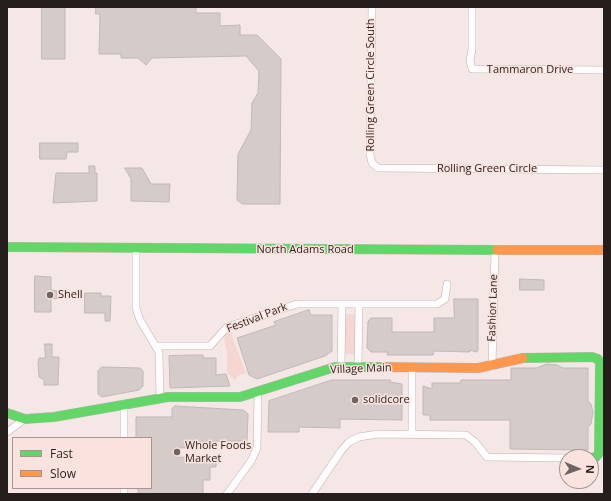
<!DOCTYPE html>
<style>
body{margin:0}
#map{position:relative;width:611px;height:501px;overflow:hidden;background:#f4e7e5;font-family:"Open Sans",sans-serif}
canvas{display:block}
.frame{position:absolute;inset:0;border:8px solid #261e1c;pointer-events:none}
.legend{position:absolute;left:12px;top:437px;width:140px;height:52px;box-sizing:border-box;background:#fae3df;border:1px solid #a59491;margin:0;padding:5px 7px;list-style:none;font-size:12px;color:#261e1c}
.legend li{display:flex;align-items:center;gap:8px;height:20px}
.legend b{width:20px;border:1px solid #a59491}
.north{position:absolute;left:559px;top:449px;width:40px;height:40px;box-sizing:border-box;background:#fae3df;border:1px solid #a59491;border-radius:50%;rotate:92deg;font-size:11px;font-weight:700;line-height:16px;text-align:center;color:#261e1c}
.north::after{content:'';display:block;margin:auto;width:14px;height:18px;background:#6e6462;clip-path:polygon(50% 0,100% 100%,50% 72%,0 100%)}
</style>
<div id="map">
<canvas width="611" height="501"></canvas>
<div class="frame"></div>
<ul class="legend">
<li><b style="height:5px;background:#63d668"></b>Fast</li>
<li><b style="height:5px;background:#ff974d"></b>Slow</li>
</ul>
<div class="north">N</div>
</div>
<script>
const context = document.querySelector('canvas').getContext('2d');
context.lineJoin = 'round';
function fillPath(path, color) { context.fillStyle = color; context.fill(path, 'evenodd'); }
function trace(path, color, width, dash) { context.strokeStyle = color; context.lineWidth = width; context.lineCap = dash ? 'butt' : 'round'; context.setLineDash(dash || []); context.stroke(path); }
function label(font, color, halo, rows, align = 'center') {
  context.font = font + ' "Open Sans",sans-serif'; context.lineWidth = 3; context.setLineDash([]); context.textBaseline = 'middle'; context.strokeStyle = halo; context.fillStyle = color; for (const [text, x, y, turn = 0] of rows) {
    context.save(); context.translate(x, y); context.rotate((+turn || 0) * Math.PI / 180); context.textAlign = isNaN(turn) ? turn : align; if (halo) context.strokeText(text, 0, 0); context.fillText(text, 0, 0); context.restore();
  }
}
fillPath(new Path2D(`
 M349 314 356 315 355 354H344V315Z
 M230 331 246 373 237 376 235 381 227 372V352L224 339 225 335Z`), '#f5d6d1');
const building = new Path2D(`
 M42 7H65V59H42Z
 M96 7H196V13H220V26L240 25V35H257L281 59 280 204H242L237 200 238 154 251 130 252 103 258 93 259 71 246 56 152 58 146 65 138 58H121V54H99L100 14H96Z
 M40 143H78V152H67L66 159H40Z
 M89 166H95V173H97V201L53 203 56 173H89Z
 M125 168H142L151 184H170L169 202 131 201V179Z
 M35 276 51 277V290L57 291V299L51 298V312H35Z
 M520 279 544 280V290H520Z
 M85 293H101V296H111L110 321H105V313H85Z
 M454 299H478V351L476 352 470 350V352L434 351 433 355H387L388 352H371L367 348 368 321 371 318H392V332H434V318H454Z
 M309 310 311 315H332V351L325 356 257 379 249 375 237 338 276 325 274 322Z
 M45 344H52V357H59L58 385H44V380L39 377 38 363 39 358H45Z
 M190 355H203V358H216V375L226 374 230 386 170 388 169 356Z
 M547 364 557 365 563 368H588V401L591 404 593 412 591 424 588 427V450L510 449V420H430V415H423V386L432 389V383H460L461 380H511V368H536Z
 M102 367 140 368 143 371V386L139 390 102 397 98 394V371Z
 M332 380H391L390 382 402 384V420L340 419V428L299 427V432H268L269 401Z
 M175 406 243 410 248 414 247 441H216V447L174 448V457L216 458V467H210V480H203V494H138V488H151V438H136V417H172V409Z`);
fillPath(building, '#d5cbc9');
trace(building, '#c2b8b7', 1);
const street = new Path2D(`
 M372 7 370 154 372 163 378 168 604 170
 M472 7V49L470 61 472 69 604 70
 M136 250V308L140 320 159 352 160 398
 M156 346H210L227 327 297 304H437L445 299 447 284
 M492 366 495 250
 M341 367 342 304
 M358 367 359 304
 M7 432 25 419
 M412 434V368
 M124 438V405
 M124 488V494
 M227 494 251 461 257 448 258 393
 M312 494 341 451 349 442 359 437 378 434 466 435 475 442 487 457 567 458`);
const fast = new Path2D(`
 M7 247 497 250
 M523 358 592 357 598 359 600 364 599 453 596 457 591 458
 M7 413 25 419 54 417 168 397H240L335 367H384`);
const slow = new Path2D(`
 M497 250H604
 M384 367 478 368 523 358`);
trace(street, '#beb4b2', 8);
trace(fast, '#beb4b2', 10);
trace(slow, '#beb4b2', 10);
trace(street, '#fdfbfb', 7);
trace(fast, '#63d668', 9);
trace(slow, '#ff974d', 9);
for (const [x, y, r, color] of [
 [50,295,4,"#6e6462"],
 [355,400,4,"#6e6462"],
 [177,452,4,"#6e6462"]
]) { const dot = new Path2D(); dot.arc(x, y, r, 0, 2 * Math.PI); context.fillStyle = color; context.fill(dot); trace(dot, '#fae3df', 1.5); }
label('11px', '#261e1c', '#fae3df', [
 ["Tammaron Drive",530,70],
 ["Rolling Green Circle South",371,85,-90],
 ["Rolling Green Circle",487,169],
 ["North Adams Road",305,250],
 ["Fashion Lane",493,308,-88],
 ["Festival Park",257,318,-21],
 ["Village Main",361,369,-2]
]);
label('11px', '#261e1c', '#fae3df', [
 ["Shell",58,295],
 ["solidcore",363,400],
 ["Whole Foods",185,446],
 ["Market",185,459]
], 'left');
</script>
